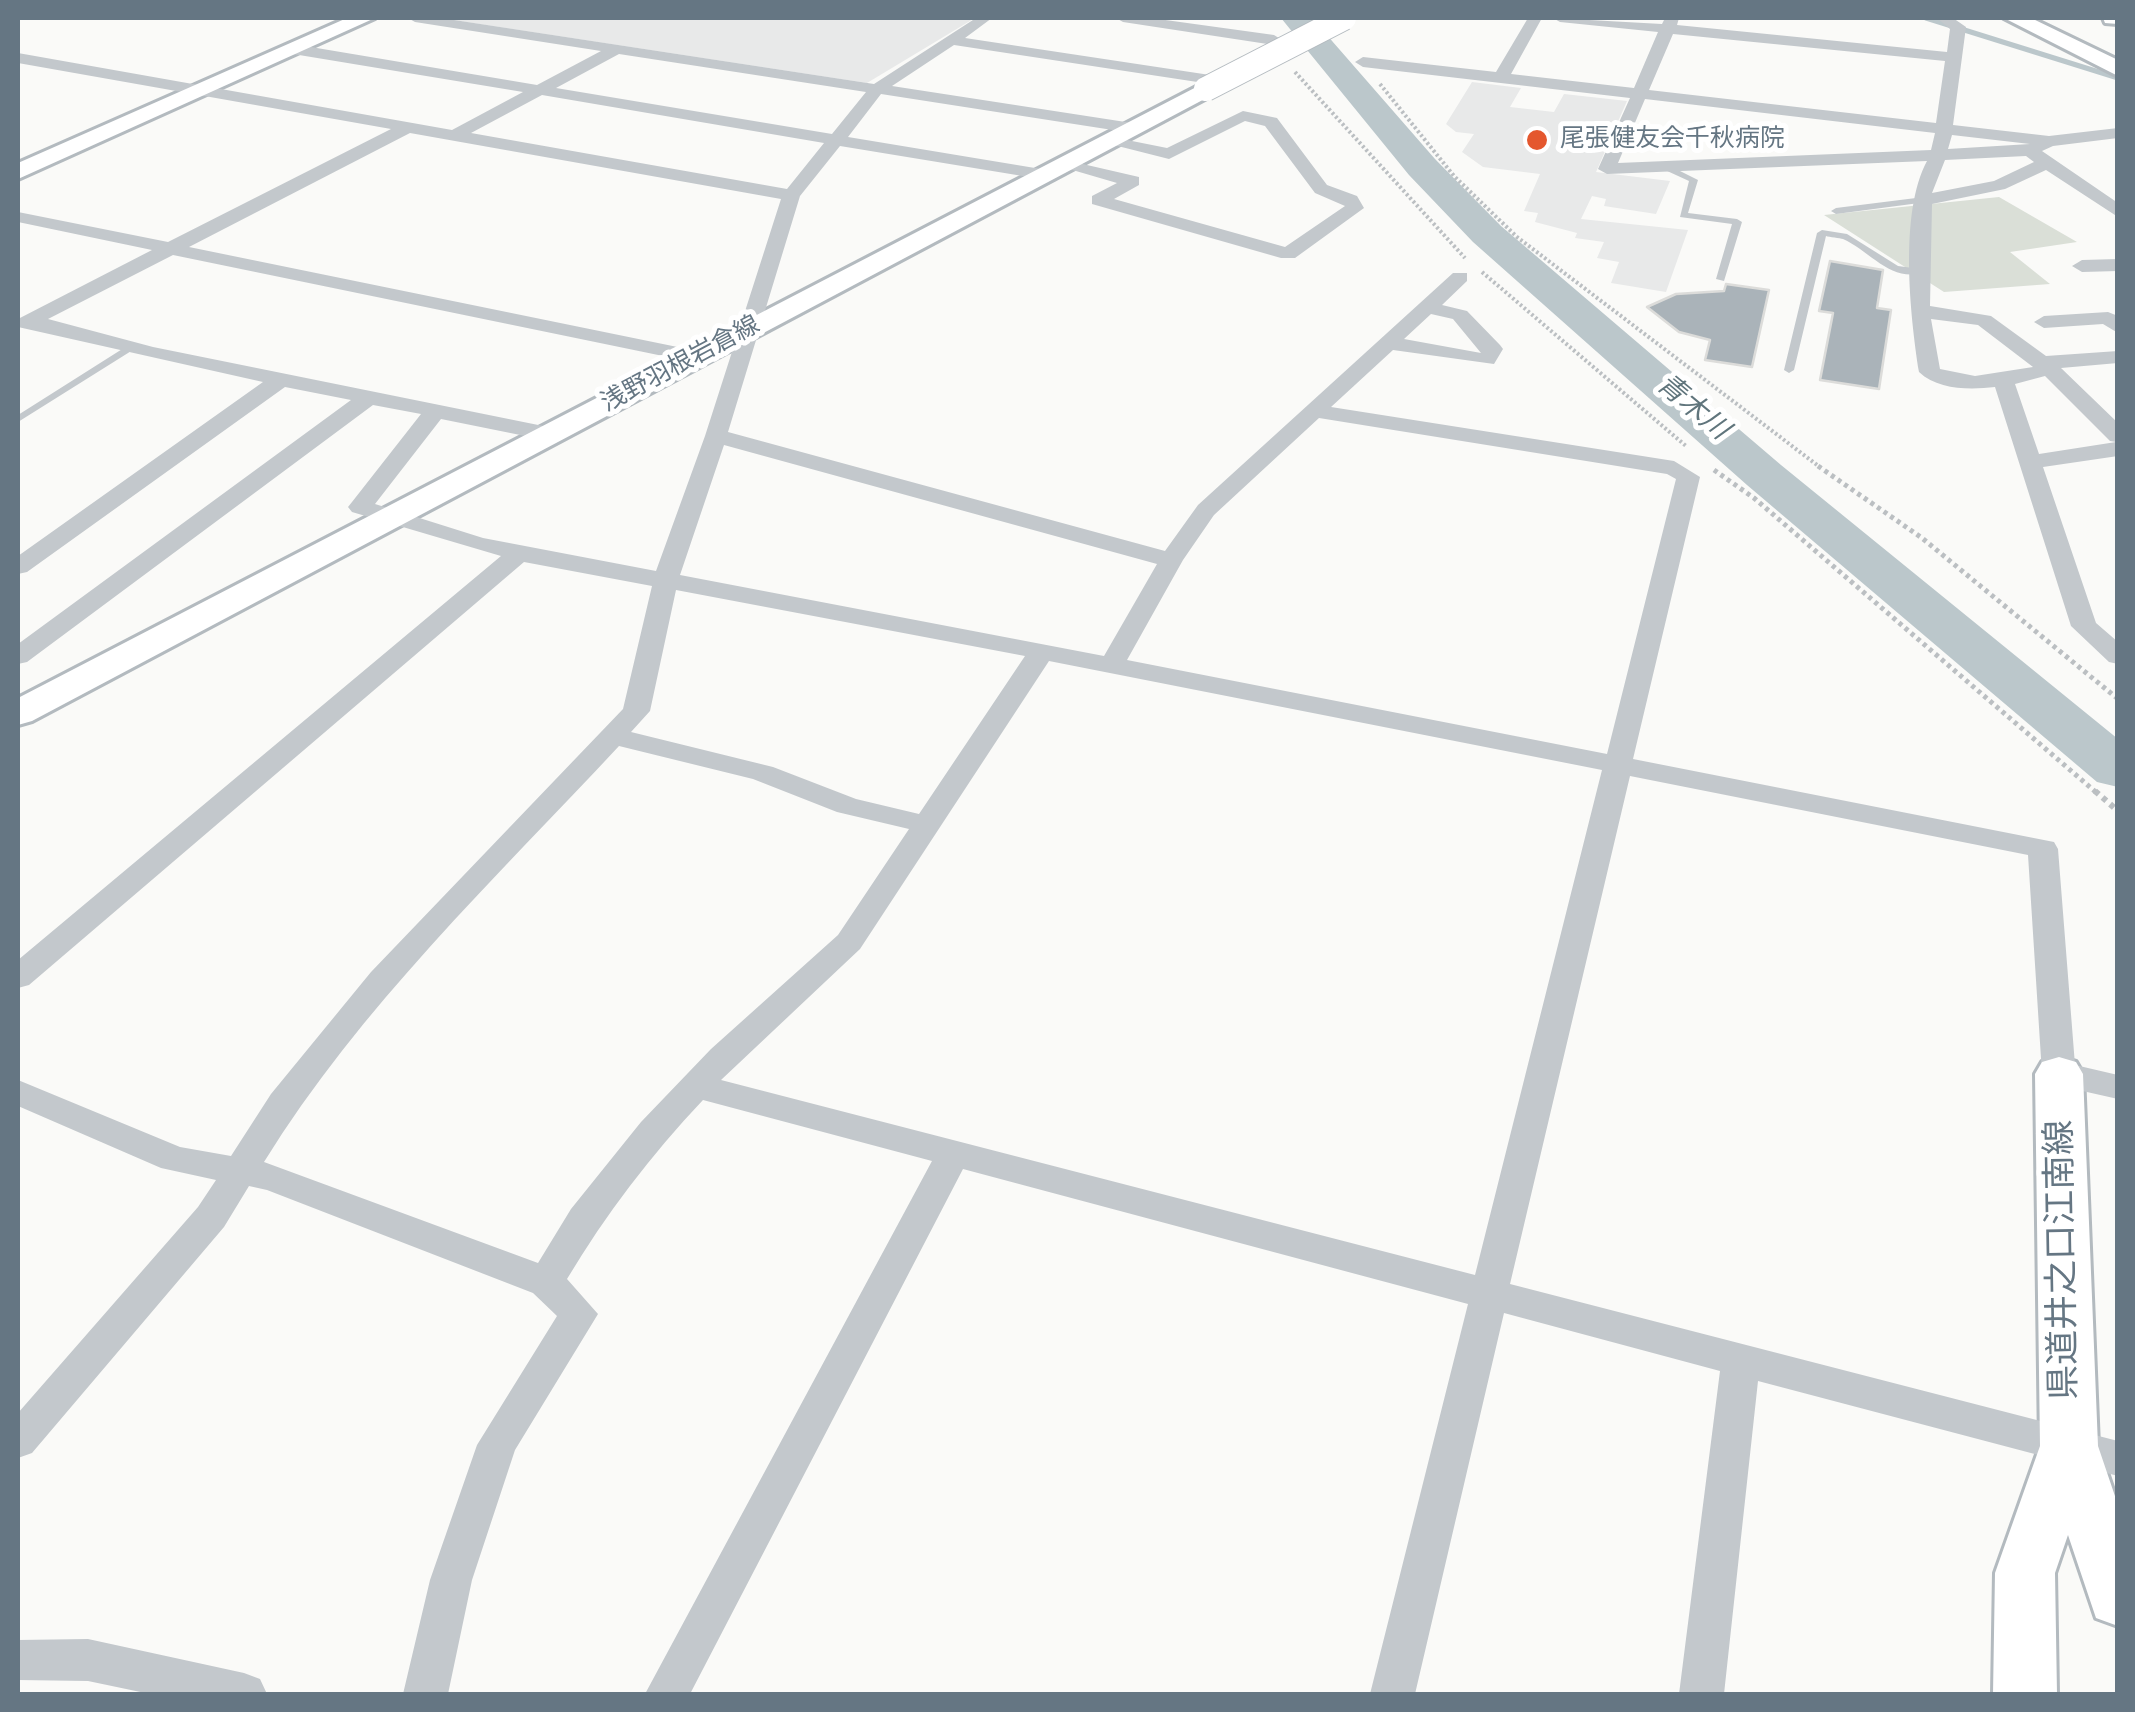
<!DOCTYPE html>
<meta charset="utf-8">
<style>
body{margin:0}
#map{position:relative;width:2135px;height:1712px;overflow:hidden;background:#fafaf8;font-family:"Titillium Web",sans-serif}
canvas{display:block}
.frame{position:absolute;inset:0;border:20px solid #657683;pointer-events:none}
</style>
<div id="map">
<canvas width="2135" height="1712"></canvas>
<div class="frame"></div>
</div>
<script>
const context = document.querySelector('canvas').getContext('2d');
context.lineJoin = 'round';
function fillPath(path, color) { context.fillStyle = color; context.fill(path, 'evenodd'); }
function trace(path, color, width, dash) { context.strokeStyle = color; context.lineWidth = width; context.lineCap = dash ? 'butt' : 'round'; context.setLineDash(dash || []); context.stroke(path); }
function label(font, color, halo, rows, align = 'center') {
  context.font = font + ' "Titillium Web","Noto Sans JP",sans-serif'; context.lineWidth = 10; context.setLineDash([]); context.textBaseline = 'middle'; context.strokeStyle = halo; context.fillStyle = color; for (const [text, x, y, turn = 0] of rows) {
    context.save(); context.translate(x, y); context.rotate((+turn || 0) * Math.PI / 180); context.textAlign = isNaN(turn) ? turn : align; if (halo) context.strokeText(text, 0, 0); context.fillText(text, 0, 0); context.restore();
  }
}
fillPath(new Path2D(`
 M440 18H975L867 83Z
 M1472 82 1521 88 1510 107 1554 112 1564 94 1627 101 1596 172 1670 181 1656 214 1604 206 1606 199 1592 196 1581 219 1688 230 1666 292 1611 283 1619 262 1597 258 1604 242 1575 238 1577 233 1535 222 1538 213 1524 211 1540 174 1483 167 1462 152 1474 134 1456 132 1446 124Z`), '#e8e9e9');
fillPath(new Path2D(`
 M1999 197 2077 242 2010 252 2050 284 1944 292 1824 215Z`), '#dadfd7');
trace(new Path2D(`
 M1926 18 2118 78`), '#bbc7cb', 5);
fillPath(new Path2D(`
 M1281 18H1312L1435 159 1501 226 1781 465 2118 739V787L2097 782 1747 485 1473 242 1409 175Z`), '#bbc7cb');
const building = new Path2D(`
 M1830 261 1883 270 1877 308 1891 310 1879 389 1820 380 1833 313 1819 311Z
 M1726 284 1769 290 1752 367 1705 360 1710 340 1679 332 1647 307 1676 294 1724 291Z`);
fillPath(building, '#aab3b9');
trace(building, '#dcdcda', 2.5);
const secondary = new Path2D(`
 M347 18H375L18 179V163Z
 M2004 18H2031L2118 60V76Z
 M2103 18H2118V24L2105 23Z
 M1206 82 1214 84 1218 89 1214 94 32 721 18 725V698Z
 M2059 1057 2076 1062 2083 1074 2098 1446 2118 1505V1626L2096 1618 2068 1535 2055 1573 2057 1694H1993L1995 1573 2040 1446 2035 1074 2042 1062Z`);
trace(secondary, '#b3babf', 6);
trace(new Path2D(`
 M1295 72 1465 258
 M1380 84 1454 176 1517 237 1821 468
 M1482 272 1686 446`), '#bbbfc2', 4, [2.5, 2.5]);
trace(new Path2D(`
 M1818 466 1922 538 2118 699
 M1714 470 1754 498 2098 794`), '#bbbfc2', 5, [4, 4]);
trace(new Path2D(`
 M2095 791 2118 811`), '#bbbfc2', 6, [5, 5]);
fillPath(new Path2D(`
 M1668 165 1698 180 1688 213 1737 219 1742 222 1724 281 1716 279 1732 224 1680 217 1689 181 1665 170 1664 168Z
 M1924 197 1927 198V202L1836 214 1831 211 1836 208Z
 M1822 230 1847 234 1898 266 1920 269 1925 272C1892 284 1870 251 1843 239 1840 238 1829 237 1826 236L1794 370 1789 373 1784 370 1817 233Z
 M127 346 136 348 18 422V415Z`), '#c3c8cc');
fillPath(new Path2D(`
 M408 18H441L874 84 976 18H992L965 38 1210 75V81L1204 83 954 45 892 86 1132 123 1140 128 1132 133 881 94 848 137 1041 169 1050 174 1041 179 840 146 800 196 728 432 1165 551 1198 505 1453 273H1467V281L1442 305 1467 311 1500 345 1503 349 1494 364 1393 350 1331 407 1674 461 1700 477 1633 759 2054 842 2058 849 2075 1065 2118 1075V1099L2047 1083 2042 1074 2028 855 1630 776 1510 1284 2118 1441V1476L1758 1381 1724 1694H1679L1720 1371 1504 1313 1415 1694H1370L1468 1304 963 1169 690 1694H645L932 1161 703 1100C651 1155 606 1214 567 1279L598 1314 515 1450 472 1580 448 1694H403L430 1580 477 1445 557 1316 533 1293 267 1190 249 1186 224 1227 32 1453 18 1458V1413L198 1207 216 1180 161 1168 18 1106V1080L180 1147 231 1156 271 1094 371 972 623 709 652 586 524 562 29 985 18 988V960L501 556 352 512 348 507 352 502 421 414 373 405 27 662 18 664V644L351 400 285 387 27 572 18 574V556L263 382 18 327V319L152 250 18 222V212L168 242 391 129 18 63V53L452 130 523 92 293 54 285 49 293 44 537 85 601 51 415 22ZM619 54 866 92 832 134 556 88ZM542 95 824 143 787 189 471 133ZM410 133 781 199 705 436 656 571 483 538 375 504 441 419 550 441 561 434 558 429 153 347 48 319 173 255 697 363 704 361 708 357 704 353 697 351 189 247ZM1431 314 1453 319 1481 353 1404 339ZM1319 418 1667 474 1676 479 1607 754 1127 660 1183 560 1214 515ZM724 445 1157 564 1104 656 680 575ZM676 590 1025 656 919 814 856 799 773 767 631 732 650 711ZM1049 661 1602 770 1475 1275 721 1080 860 949ZM619 746 753 779 837 812 909 829 838 935 711 1049 641 1122 571 1209 538 1263 264 1162C360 1007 495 879 619 746Z
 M1116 18H1151L1274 35 1282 40 1274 45 1123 22Z
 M1528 18H1542L1511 74 1634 88 1658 32 1560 22 1553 18 1662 24 1665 18H1679L1677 25 1947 52 1950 29 1937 18H1953L1966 27 1953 125 2049 136 2118 128V138L2053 146 2042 151 2118 203V217L2046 170 2005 189 1932 204 1930 306 1991 316 2046 356 2118 351V363L2061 368 2118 423V456L2043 467 2096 623 2118 642V664L2109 662 2071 626 1995 387C1970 390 1938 390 1919 372 1910 314 1899 213 1927 161L1607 174 1598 169 1630 98 1363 67 1355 62 1363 57 1496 72ZM1673 34 1945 61 1936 123 1649 90ZM1645 99 1935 133 1931 150 1618 163ZM1952 135 2030 144 1948 149ZM2026 156 2034 162 1994 181 1932 193 1945 160ZM1931 319 1978 325 2033 367 1975 376 1940 369ZM2045 376 2110 441 2116 442 2039 454 2015 384Z
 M1243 111 1277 118 1327 185 1357 196 1364 208 1295 258H1281L1092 204V196L1117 183 1052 164 1061 159 1139 177V185L1114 199 1285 247 1345 206 1315 193 1265 126 1245 121 1169 159 1098 141 1107 136 1167 148Z
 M2118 259V271L2082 272 2072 266 2082 260Z
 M2108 312 2118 316V333L2103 324 2044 328 2034 322 2044 316Z
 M88 1639 244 1673 260 1679 267 1694H150L88 1681 18 1680V1640Z`), '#c3c8cc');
fillPath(secondary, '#fff');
const secondaryBridge = new Path2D(`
 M1206 89 1344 18`);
trace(secondaryBridge, '#b3babf', 26, []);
trace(secondaryBridge, '#fff', 24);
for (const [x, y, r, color] of [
 [1537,140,12,"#e4572e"]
]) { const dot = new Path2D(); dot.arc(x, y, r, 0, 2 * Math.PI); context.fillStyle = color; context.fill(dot); trace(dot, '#fff', 4); }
label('25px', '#657683', '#fff', [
 ["尾張健友会千秋病院",1560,140]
], 'left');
label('25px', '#657683', '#fff', [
 ["浅野羽根岩倉線",681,365,-28]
]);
label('italic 28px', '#60757c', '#fff', [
 ["青木川",1692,408,40]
]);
label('35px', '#657683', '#fff', [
 ["県道井之口江南線",2064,1260,-91]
]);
</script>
